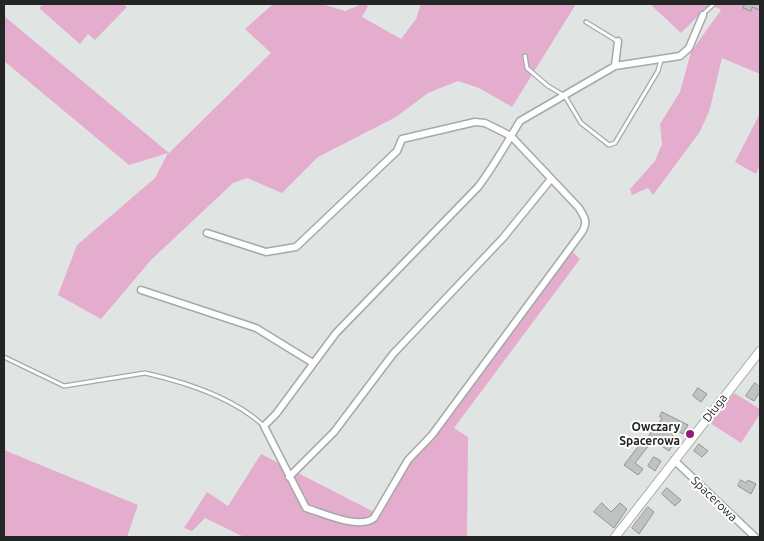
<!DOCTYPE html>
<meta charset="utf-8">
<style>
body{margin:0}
#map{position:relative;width:764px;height:541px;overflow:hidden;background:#e0e5e4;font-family:Ubuntu,sans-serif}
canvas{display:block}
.frame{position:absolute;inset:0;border:5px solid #242625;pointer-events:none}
</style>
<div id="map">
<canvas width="764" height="541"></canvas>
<div class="frame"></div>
</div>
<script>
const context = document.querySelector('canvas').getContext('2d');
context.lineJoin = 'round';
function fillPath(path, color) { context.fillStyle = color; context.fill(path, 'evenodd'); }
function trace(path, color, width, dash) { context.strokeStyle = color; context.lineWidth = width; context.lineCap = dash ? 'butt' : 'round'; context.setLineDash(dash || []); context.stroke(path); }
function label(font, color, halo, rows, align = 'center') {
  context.font = font + ' Ubuntu,sans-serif'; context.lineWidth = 4; context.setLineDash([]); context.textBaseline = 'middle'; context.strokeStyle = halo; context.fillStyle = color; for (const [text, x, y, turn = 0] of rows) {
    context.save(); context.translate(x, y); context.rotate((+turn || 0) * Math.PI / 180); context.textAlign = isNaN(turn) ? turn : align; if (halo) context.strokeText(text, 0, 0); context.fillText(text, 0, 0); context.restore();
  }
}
fillPath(new Path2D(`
 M43 4H123L127 7 95 40 88 34 80 44 39 8Z
 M273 4H322L345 11 362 4 368 6 362 17 401 39 416 19 421 4H576L512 107 479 88 458 81 428 93 396 117 318 157 282 193 247 178 233 183 151 260 101 319 58 295 77 245 155 178 168 153 129 165 4 61V16L169 153 271 53 245 29Z
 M650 4H710L681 33Z
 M711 4H760V74L722 58 709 112 699 133 653 195 648 188 632 195 630 189 655 161 662 144 660 124 680 92 691 52 721 10Z
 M760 113V165L756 174 735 162Z
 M570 249 580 259 454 428 468 437 467 537H244L205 518 192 531 184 528 207 492 228 506 261 454 374 512Z
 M734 393 760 409V414L741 443 710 423Z
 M4 450 138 505 127 537H4Z`), '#e4adcd');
const building = new Path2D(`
 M745 4H760V10L752 7 751 11 743 8Z
 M755 383 760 387V392L754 401 746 396Z
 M698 388 707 394 701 402 693 396Z
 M662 412 688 425 683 434 676 430 671 438 675 442 669 451 653 440 635 463 643 469 638 475 624 465 644 439 646 440 651 432 653 433 662 418 660 417Z
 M699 444 708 451 702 457 694 451Z
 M654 457 661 461 655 471 648 466Z
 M741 480 746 483 748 480 756 484 751 494 738 486Z
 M667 488 681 500 675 506 662 494Z
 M602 503 611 512 620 503 627 509 614 528 594 512Z
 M648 507 654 512 639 534 632 528Z`);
fillPath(building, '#bfc4c3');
trace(building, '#909493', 1);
const service = new Path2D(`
 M703 14 714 4
 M586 22 617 41
 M525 56 527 68 548 86 565 96 581 123 609 145 615 143 658 71 661 60
 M4 357 64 386 145 373C185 382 233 397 264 426`);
const minor = new Path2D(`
 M615 66 618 41
 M207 233 266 252 296 247 397 151 402 139 475 122 485 123 511 136 579 208C585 218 588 222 582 232L432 435 408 460 374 518C359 530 323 513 306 508L264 426 276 414 336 333 478 187C494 166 506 144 520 121L615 66 680 56 689 48 703 15
 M141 290 256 328 313 363
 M674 460 755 537
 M289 477 334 432 393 354 503 238 551 179`);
const tertiary = new Path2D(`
 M615 537 760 351`);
trace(service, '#a5a9a8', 5.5);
trace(minor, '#a5a9a8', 9);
trace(tertiary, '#a5a9a8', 10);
trace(service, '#fff', 3);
trace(minor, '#fff', 6);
trace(tertiary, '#fff', 8);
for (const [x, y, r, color] of [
 [690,434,5,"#981b73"]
]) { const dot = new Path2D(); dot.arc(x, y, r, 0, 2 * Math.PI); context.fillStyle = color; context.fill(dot); trace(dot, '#fff', 2); }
label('12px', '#242625', '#fff', [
 ["Długa",715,408,-52],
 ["Spacerowa",714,499,44]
]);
label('bold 12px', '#242625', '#fff', [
 ["Owczary",680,427],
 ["Spacerowa",680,441]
], 'right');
</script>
